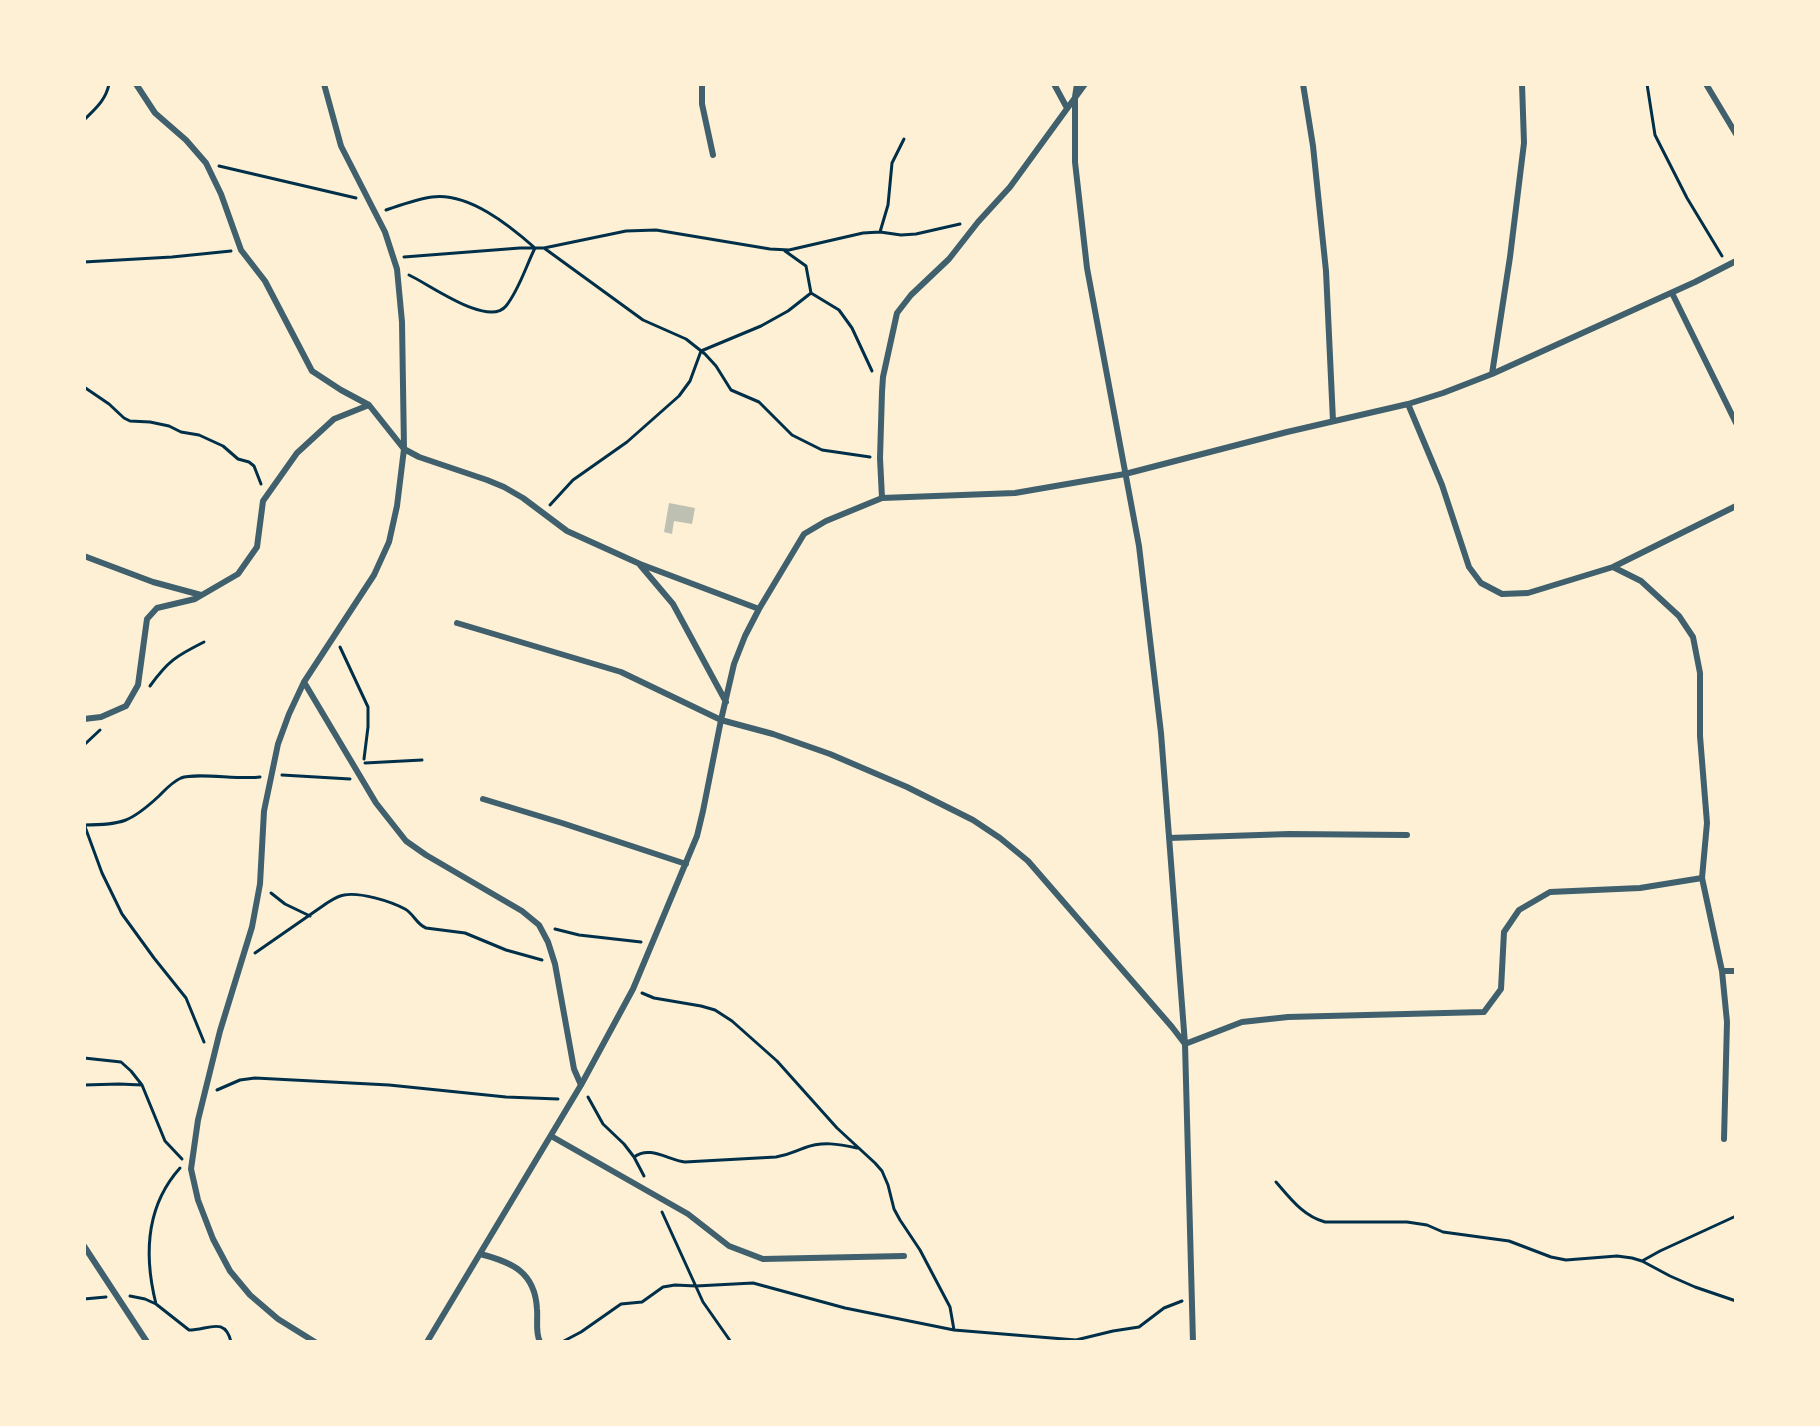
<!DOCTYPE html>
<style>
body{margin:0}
#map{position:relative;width:1820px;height:1426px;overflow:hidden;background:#fdf0d5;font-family:Arial,sans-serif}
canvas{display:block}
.frame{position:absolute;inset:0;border:86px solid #fdf0d5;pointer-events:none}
</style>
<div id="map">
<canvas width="1820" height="1426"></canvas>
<div class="frame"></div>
</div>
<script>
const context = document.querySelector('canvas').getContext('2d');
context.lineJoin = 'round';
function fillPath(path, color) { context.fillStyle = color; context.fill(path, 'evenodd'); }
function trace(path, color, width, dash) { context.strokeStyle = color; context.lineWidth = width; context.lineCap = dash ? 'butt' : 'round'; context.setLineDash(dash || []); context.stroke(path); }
fillPath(new Path2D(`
 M669 503 695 508 692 524 674 521 672 534 664 532Z`), '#bec0b2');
trace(new Path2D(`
 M1647 84 1655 135 1687 198 1722 256
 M84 120C95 109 106 100 109 84
 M219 166 356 198
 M386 210C401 205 417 199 432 197 468 192 509 225 535 248 526 266 519 290 506 306 488 328 429 284 409 275
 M880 232 888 205 892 163 904 139
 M544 248 643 320 686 339 705 354 716 366 731 390 759 402 792 435 822 450 870 457
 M785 251 806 266 811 293 839 310 852 328 872 371
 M404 257 520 248H544L626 231 656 230 770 249 789 250 863 233 880 232 901 235 916 234 960 224
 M84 262 172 257 231 251
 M84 387 109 404 124 418 130 421 150 422 169 426 181 432 199 435 223 446 238 459 249 462 254 466 261 484
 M550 505 573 480 627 442 679 396 690 381 701 351 761 326 788 311 811 293
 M340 647 368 707V727L364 759
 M150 686C168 661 176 656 204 642
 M84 745 100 730
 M365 763 422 760
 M282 775 350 779
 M84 824 102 873 122 914 154 958 186 998 204 1042
 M84 825C122 825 131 822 159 796 166 789 172 782 181 778 196 772 239 780 260 777
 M271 893 285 904 310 916
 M555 929 579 935 641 942
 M255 953 327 903C332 900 337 896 344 895 360 892 390 901 405 909 414 914 416 924 426 928L465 933 506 950 542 960
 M642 993 654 998 701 1006 715 1010 732 1021 777 1061 837 1128 875 1163 882 1171 888 1185 894 1209 900 1220 920 1250 950 1307 954 1330
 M84 1058 121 1062 131 1071 142 1085 165 1141 182 1159
 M84 1085 119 1084 142 1085
 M217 1090 240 1080 255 1078 389 1085 506 1097 558 1099
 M588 1097 603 1124 624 1144 634 1157 644 1176
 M634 1157C650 1145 668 1160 685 1162L776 1157C789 1155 793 1152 804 1148 822 1141 839 1144 857 1148
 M1276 1182C1290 1198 1303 1216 1325 1222H1407L1427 1225 1443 1232 1509 1241 1551 1257 1566 1260 1617 1256 1632 1258 1642 1261 1670 1276 1695 1287 1736 1301
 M662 1212 703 1302 731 1342
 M1642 1261 1660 1251 1736 1216
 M130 1296 145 1299 156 1304 189 1330C208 1330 225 1316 231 1342
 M84 1299 106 1297
 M156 1304C144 1256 145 1207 180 1168
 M562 1342 581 1332 621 1304 642 1302 663 1287 675 1285 696 1286 753 1283 845 1308 954 1330 1076 1340 1113 1331 1139 1327 1164 1308 1182 1301`), '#003049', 3);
trace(new Path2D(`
 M136 84 155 113 186 140 206 163 221 194 241 250 265 281 312 371 341 390 369 405 404 449 419 457 487 480 504 487 523 498 567 531 640 564 759 609
 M702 84V104L713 155
 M1054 84 1067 108
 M1077 84 1075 97V162L1087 268 1139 546 1161 733 1185 1044 1193 1342
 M1303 84 1313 146 1326 271 1333 421
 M1706 84 1736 134
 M1672 293 1736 423
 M1492 374 1510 257 1524 143 1522 84
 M1408 404 1442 485 1469 567 1481 583 1502 594 1528 593 1613 567 1641 581 1679 616 1693 637 1700 673V736L1707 823 1702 878
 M882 498 880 458 882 392 883 377 897 313 911 295 949 259 978 222 1010 187 1085 84
 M84 556 153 582 201 595
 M640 565 673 604 726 702
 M1613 567 1736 506
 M457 623 621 672 721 720 773 734 830 754 907 787 973 820 1000 838 1028 861 1172 1027 1185 1044
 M304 682 376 803 406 841 426 855 522 911 539 925 548 942 555 964 574 1069 581 1085
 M84 719 101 717 126 706 138 685 147 619 157 608 195 599 238 574 257 547 263 501 297 453 334 419 369 405
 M483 799 562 823 686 864
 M1169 838 1289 834 1407 835
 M1722 971 1727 1022 1724 1139
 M1185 1044 1242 1022 1288 1017 1484 1012 1501 989 1504 932 1519 910 1550 892 1640 888 1702 878 1722 971H1736
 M551 1136 688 1214 729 1246 763 1259 904 1256
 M84 1246 147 1342
 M480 1254C512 1262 535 1272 537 1309 538 1320 535 1332 540 1342
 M315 1342 278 1319 250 1295 230 1271 213 1239 198 1200 191 1169 198 1120 220 1031 252 927 260 884 264 811 278 744 289 714 304 682 374 575 389 542 397 506 404 449 402 322 397 269 385 232 341 146 324 84
 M427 1342 581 1085 633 989 697 836 703 811 721 720 734 664 745 636 759 609 804 534 826 521 882 498 1015 493 1125 474 1287 432 1408 404 1443 393 1492 374 1695 282 1736 261`), '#3f606c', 6);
</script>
